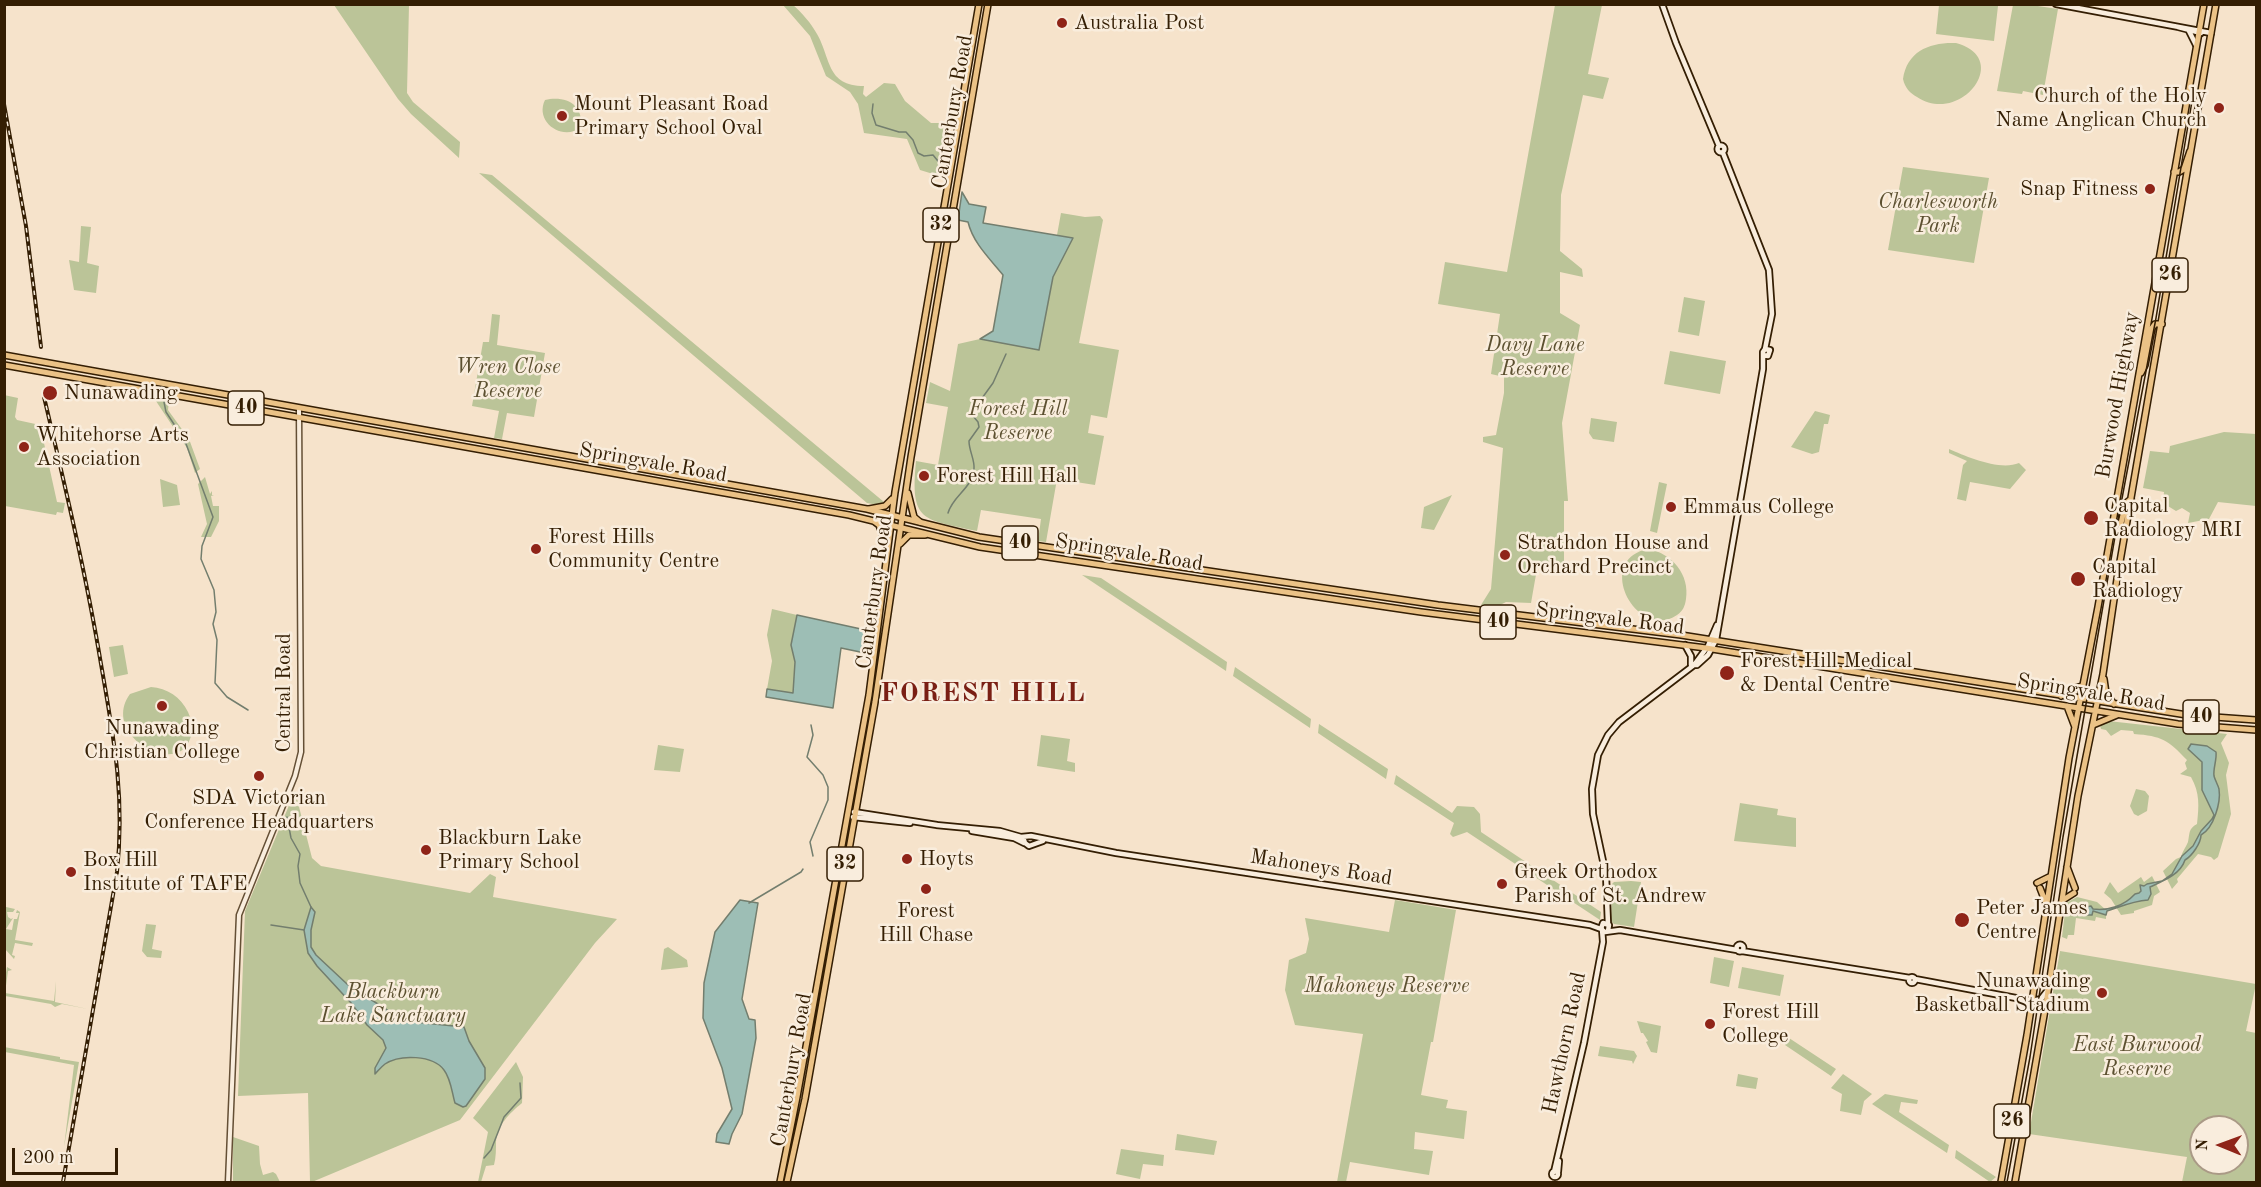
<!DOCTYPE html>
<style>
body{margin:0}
#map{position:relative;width:2261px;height:1187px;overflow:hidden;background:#f6e3cb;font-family:"Old Standard TT",serif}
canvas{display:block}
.frame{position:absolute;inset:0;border:6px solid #341e03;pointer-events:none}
.north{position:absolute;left:2189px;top:1115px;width:60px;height:60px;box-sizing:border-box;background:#f9eddd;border:2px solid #aa9a86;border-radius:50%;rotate:271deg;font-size:16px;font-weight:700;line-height:24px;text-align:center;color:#341e03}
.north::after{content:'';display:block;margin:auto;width:21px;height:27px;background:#8f2418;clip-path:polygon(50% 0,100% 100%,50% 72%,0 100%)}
.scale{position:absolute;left:12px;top:1148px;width:106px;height:27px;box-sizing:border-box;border:3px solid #341e03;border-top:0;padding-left:8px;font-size:18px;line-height:21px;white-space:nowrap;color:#341e03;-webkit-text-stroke:4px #f9eddd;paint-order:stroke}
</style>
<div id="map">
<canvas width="2261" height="1187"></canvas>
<div class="frame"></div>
<div class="north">N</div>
<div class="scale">200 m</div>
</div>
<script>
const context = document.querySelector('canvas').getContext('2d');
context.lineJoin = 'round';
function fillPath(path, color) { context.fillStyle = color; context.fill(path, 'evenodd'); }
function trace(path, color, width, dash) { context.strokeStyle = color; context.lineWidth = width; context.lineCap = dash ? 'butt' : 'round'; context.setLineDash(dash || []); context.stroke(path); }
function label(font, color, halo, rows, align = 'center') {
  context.font = font + ' "Old Standard TT",serif'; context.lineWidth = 5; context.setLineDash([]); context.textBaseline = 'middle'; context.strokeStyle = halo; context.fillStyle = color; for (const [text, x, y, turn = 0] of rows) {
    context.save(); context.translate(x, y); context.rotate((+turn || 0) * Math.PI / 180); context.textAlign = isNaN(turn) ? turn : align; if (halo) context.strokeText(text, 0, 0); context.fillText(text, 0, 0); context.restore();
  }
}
fillPath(new Path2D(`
 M334 5H409L407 93 413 102 460 142 459 158 411 114 398 99Z
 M783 5H793C802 13 811 23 817 34 831 58 826 86 864 86L863 94 866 97 884 83 895 84 905 101 931 123H952L943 177 920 170 907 139 864 133 858 104 850 92 826 76 810 36Z
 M1555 5H1602L1588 74 1609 78 1603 99 1583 95 1561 195 1560 251 1582 269 1583 277 1560 272V313L1580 325 1562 423 1568 501H1564V567L1538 563 1531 603 1506 602 1496 607 1481 605 1491 589 1503 448 1483 442V437L1496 435 1504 393V377L1491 374 1500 314 1438 304 1445 262 1507 272Z
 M1984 5 1998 6 1994 41 1936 34 1939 5Z
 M2013 5H2031L2058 9 2043 95 2023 91 2022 94 1997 91Z
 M1956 43C2013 58 1961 126 1917 97 1910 93 1905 88 1903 79 1907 51 1930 42 1956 43Z
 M550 99C570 97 583 107 581 127 563 142 534 122 545 100Z
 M1903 167 1989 178 1974 263 1888 250Z
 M479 173 492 175 884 502 878 505 867 503Z
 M1061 213 1085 217 1100 216 1103 220 1079 343 1119 350 1107 418 1091 415 1088 433 1104 436 1095 485 1057 479 1046 542 1038 541 1041 519 981 510 977 531C922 519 910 522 916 461L938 465 948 407 926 403 930 382 950 391 958 344 980 339 1039 350 1053 277 1072 239 1057 235Z
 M81 226 91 227 87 263 99 266 96 293 74 290 69 260 79 262Z
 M1684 297 1705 301 1699 336 1678 332Z
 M492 314 500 315 497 345 545 353 534 417 507 413 502 439 494 438 499 411 472 406 483 342H489Z
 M1670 351 1726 361 1720 394 1664 384Z
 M4 395 18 398 15 417 17 420 40 425 57 502 65 503 63 513 57 512 56 515 5 506Z
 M154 398 169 401 168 410 189 439 200 469 195 473 187 448Z
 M1815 411 1830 415 1828 424H1824L1819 452 1812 454 1791 447Z
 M1591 418 1617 422 1614 442 1593 439 1589 433Z
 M2224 432 2256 434V506L2218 502 2209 519 2188 523 2190 513 2182 508 2176 511 2163 503 2164 492 2143 488 2150 451 2169 453 2170 446Z
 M1949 449C1967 457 2000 471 2019 463L2026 470 2010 489 1970 482 1966 501 1957 499 1963 465 1967 461 1949 453Z
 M205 477 210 494 212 491V495H214L211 496 213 506H219V521L211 537H201L207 524 198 484Z
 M160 479 177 485 180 505 163 507Z
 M1659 482 1667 484 1657 533 1650 531Z
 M1452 495 1434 530 1421 528 1424 507Z
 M1648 549C1672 553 1690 575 1686 599 1685 606 1683 611 1677 615 1637 642 1593 560 1648 549Z
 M1082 575 1101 578 1227 662 1226 671Z
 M772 609 797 615 791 645 795 662 793 693 767 689 772 661 767 635Z
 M123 645 128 674 114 677 109 647Z
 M1235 667 1311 719 1310 728 1233 676Z
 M151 687C167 688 181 697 188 712 192 721 194 730 190 739 177 778 100 735 130 694Z
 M2108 721 2227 734 2221 743 2229 763 2226 775 2231 814 2218 857 2214 860 2211 857 2198 854 2177 879 2178 882 2172 889 2163 871 2176 859 2181 857C2182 852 2186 847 2188 842 2190 833 2188 829 2197 824 2199 806 2200 793 2191 777L2180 774 2187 769 2185 763 2187 760C2168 740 2162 736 2134 734L2133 731 2121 730 2111 736 2106 730 2101 729 2100 725Z
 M1319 724 1388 769 1386 779 1318 733Z
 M1041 735 1070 739 1067 761 1075 763V772L1037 766Z
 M658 745 684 749 680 772 654 770Z
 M1396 775 1452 813 1457 806 1474 807 1480 814 1481 832 1601 912 1600 920 1467 832 1453 837 1450 834 1454 823 1394 784Z
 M2136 789 2145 791 2149 796 2147 811 2138 816 2134 814 2130 806Z
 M295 791 312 858 321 866 470 893 490 874 496 877 493 897 617 919 595 943 460 1120 312 1182H310L308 1093 238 1096 245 911Z
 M1740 803 1778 809 1777 815 1796 818V847L1734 841Z
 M2152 876 2160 892 2154 896 2152 905 2134 911V913L2121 915 2111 899 2104 893 2110 882 2118 893 2141 877 2144 882Z
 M1631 881 1641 882 1634 927 1614 924 1611 921 1612 884 1614 882Z
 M2077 897 2097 902 2106 910V919L2096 917 2095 921 2076 918 2074 935H2068L2067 939 2062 937 2066 903Z
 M1395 900 1456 910 1433 1042H1431L1421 1095 1448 1100 1446 1108 1467 1111 1464 1139 1415 1132 1414 1149 1433 1151 1429 1175 1350 1162 1346 1182H1337L1363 1034 1295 1025 1285 990 1289 960 1306 953 1309 939 1305 918 1389 932Z
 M6 907 15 909 13 912H7L8 917 11 919 13 918 6 929 12 930 14 919H17L19 913H16L17 910 20 912 15 940 33 943 32 946 15 943 12 955 15 956 14 959 5 949Z
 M146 924 156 925 152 949 162 951 161 958 147 957 142 951Z
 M668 947 687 960 688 967 661 970 664 949Z
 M2060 951 2256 984 2246 1031 2256 1033V1182H2182L2187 1157 2029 1134ZM2201 1127H2237V1163H2201Z
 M1714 957 1734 961 1729 987 1710 983Z
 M7 967 12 970 8 971 5 993 54 1001 56 981 55 1002 88 1009 62 1004 55 1007 51 1004 5 996V978Z
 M1742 967 1784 975 1780 996 1738 988Z
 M1637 1021 1661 1026 1657 1053 1651 1052 1646 1042 1648 1041 1643 1033H1641Z
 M1789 1038 1836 1069 1831 1076 1785 1045Z
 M1600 1046 1634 1051 1637 1056 1633 1064 1632 1061 1598 1056Z
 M4 1047 60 1057V1059L79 1062 64 1147 74 1065 5 1052Z
 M516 1062 523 1077 522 1103C510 1113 497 1125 496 1142 496 1150 496 1157 494 1165L486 1166 481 1182H478L488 1132 473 1118Z
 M1738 1074 1758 1078 1756 1089 1736 1086Z
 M1843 1074 1872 1094 1864 1101 1861 1115 1840 1111 1842 1094 1831 1088Z
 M1885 1094 1918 1100 1917 1104 1901 1102 1899 1112 1949 1145 1947 1153 1872 1104Z
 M1177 1134 1217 1141 1214 1155 1175 1150Z
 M233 1137 259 1146 260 1164 263 1175 273 1172 276 1174 280 1182H233Z
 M1121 1149 1164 1155 1163 1166 1143 1164 1140 1179 1116 1174Z
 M1956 1150 1996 1177 1990 1182 1955 1158Z`), '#bbc498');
const water = new Path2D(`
 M962 192 969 204 986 207 983 223 1073 238 1053 277 1039 350 980 339 993 331 1003 275C990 259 973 243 968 222L958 220Z
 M797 615 861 629 866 628 867 630 865 653 841 648 833 708 766 697 767 689 793 693 795 662 791 645Z
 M2191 744 2207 746 2216 752C2217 760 2213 768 2214 776 2215 780 2218 785 2219 789 2221 802 2214 828 2201 835 2201 843 2192 856 2185 860 2180 875 2163 881 2150 887L2151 894 2148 900C2133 901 2122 906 2107 911L2106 915 2093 911 2092 915H2076V909L2091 906 2093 909C2108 911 2124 906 2135 894L2139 893 2141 891 2140 885 2144 886 2147 884 2162 881 2172 874 2182 856 2193 846 2201 831 2212 819 2214 815 2202 790V762L2188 749Z
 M740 900 758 903 742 999 749 1019 755 1020 756 1038 742 1114 732 1134 729 1144 716 1142 717 1134 732 1109 722 1068 703 1018 704 983 715 932Z
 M311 907 315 912 311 930V947L316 955 347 984 404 1021 464 1027 469 1041 485 1068V1079L466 1106 463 1107 455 1103C452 1093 451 1079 444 1070 433 1055 400 1054 385 1064 381 1067 378 1071 375 1074V1068L386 1048 383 1040 367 1025 352 1004 317 966 308 953 304 930Z`);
fillPath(water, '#9dbeb5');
trace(water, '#737e6e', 1.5);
trace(new Path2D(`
 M873 104 872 113 876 125 899 132H906L913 140 918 153 924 156 933 155 942 166
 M164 402 166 412 185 441 213 517 202 546 201 559 214 590 216 612 213 624 217 640 215 683 227 697 248 710
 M948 513C953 495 972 489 974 469 975 460 969 451 969 441L979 427 978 422 973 416 972 412 993 383 1006 354
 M811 725 813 735 807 757 823 775 828 787V800L810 842 813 856
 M287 817 291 838 300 854 298 866 300 883 311 907
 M749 903 801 872 803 869
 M271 925 304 930
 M484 1158 491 1150 504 1117 521 1098 520 1083`), '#737e6e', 1.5);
const tertiary = new Path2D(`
 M228 1182 239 915 295 776 301 752 299 409`);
const secondary = new Path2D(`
 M1662 4 1676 43 1719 146
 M2056 4 2211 33
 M2178 27 2201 33
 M2189 31 2196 45
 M1717.5 149a3.5 3.5 0 1 1 7 0a3.5 3.5 0 1 1-7 0Z
 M1723 153 1769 270 1772 314 1765 349
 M1685 645 1691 656V665
 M1694 665 1708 646 1717 625
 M854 812 937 825
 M853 817 910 823
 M936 825 1000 831 1021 837 1031 836 1116 853 1590 925 1601 929
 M972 831 1014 838 1024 843
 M1024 840 1025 843 1029 846 1043 841
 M1608 924 1606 875 1593 814 1592 789 1598 755 1608 735 1619 722 1694 665H1697L1708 655 1716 640 1763 369V352L1765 349 1770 350 1768 356 1763 355
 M1608 931 1609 925 1603 923 1601 929 1605 932 1620 930 1737 950
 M1736.5 948a3.5 3.5 0 1 1 7 0a3.5 3.5 0 1 1-7 0Z
 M1742 951 1910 978
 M1909 980a3 3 0 1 1 6 0a3 3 0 1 1-6 0Z
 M1915 979 2032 1001 2041 999 2048 990
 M1552 1174a3 3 0 1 1 6 0a3 3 0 1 1-6 0Z
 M1554 1172 1584 1043 1603 942 1602 929
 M1558 1172 1559 1161`);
const primary = new Path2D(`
 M908 493 914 517 920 522
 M869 509 885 506 892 499
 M875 522 879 525 886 545
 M900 544 909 535H925
 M780 1182 797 1097 869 695 895 492 979 4
 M787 1182 805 1099 875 702 911 457 988 4`);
const trunk = new Path2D(`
 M2174 172H2179L2184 169 2190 151
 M4 355 867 509 979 537 1438 605 1681 635 2187 715 2256 720
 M4 365 849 515 980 547 1421 612 1706 648 2178 724 2256 730
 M2141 373 2145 365 2152 328 2155 324H2162
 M2112 524 2121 523 2126 503 2131 499
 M2104 679 2106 693 2114 704
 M2061 696 2065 691 2082 686
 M2067 706 2075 727
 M2093 725 2117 715
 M2067 867 2075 888
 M2037 883 2051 876
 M2040 888 2047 906
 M2063 900 2074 893
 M2001 1182 2027 1035 2069 758 2098 607 2204 4
 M2015 1182 2046 1004 2078 796 2103 674 2117 579 2216 4`);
trace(tertiary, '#644f35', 7);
trace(secondary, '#341e03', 8);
trace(primary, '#341e03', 8);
trace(trunk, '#341e03', 8);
trace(tertiary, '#f9eddd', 4);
trace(secondary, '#f9eddd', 4.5);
trace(primary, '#ebc286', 5);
trace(trunk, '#ebc286', 5);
trace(new Path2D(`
 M2007 1182 2030 1057 2063 837 2117 525 2156 318 2194 89`), '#341e03', 1.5);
const rail = new Path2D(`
 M4 104 26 226 41 347
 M44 397C65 486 86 574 101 664 114 739 125 796 117 872L63 1182`);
trace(rail, '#341e03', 4);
trace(rail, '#f9eddd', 1.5, [4.5]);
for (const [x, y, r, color] of [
 [1062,23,6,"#8f2418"],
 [2219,108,6,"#8f2418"],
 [562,116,6,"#8f2418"],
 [2150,189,6,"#8f2418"],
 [50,393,8,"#8f2418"],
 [24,447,6,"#8f2418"],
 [924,476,6,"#8f2418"],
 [1671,507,6,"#8f2418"],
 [2091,518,8,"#8f2418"],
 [536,549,6,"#8f2418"],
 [1505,555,6,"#8f2418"],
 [2078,579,8,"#8f2418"],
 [1727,673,8,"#8f2418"],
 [162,706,6,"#8f2418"],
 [259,776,6,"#8f2418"],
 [426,850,6,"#8f2418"],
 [907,859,6,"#8f2418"],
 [71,872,6,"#8f2418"],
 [1502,884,6,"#8f2418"],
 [926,889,6,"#8f2418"],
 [1962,920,8,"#8f2418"],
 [2102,993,6,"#8f2418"],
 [1710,1024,6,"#8f2418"]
]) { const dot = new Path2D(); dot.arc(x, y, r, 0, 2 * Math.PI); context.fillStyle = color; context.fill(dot); trace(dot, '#f9eddd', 2); }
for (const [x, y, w] of [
 [941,225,36],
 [2170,275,36],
 [246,408,36],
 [1020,543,36],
 [1498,622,36],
 [2201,717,36],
 [845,864,36],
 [2012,1121,36]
]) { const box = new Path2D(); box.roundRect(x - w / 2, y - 17, w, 34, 4.5); context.fillStyle = '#f9eddd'; context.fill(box); trace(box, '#341e03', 1.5); }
label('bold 20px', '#341e03', null, [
 ["32",941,225],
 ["26",2170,275],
 ["40",246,408],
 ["40",1020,543],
 ["40",1498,622],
 ["40",2201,717],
 ["32",845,864],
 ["26",2012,1121]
]);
label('21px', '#341e03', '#f9eddd', [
 ["Australia Post",1074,23],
 ["Church of the Holy",2207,96,"right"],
 ["Name Anglican Church",2207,120,"right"],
 ["Mount Pleasant Road",574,104],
 ["Primary School Oval",574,128],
 ["Snap Fitness",2138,189,"right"],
 ["Nunawading",64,393],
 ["Whitehorse Arts",36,435],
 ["Association",36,459],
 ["Forest Hill Hall",936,476],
 ["Capital",2104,506],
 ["Radiology MRI",2104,530],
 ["Emmaus College",1683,507],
 ["Forest Hills",548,537],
 ["Community Centre",548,561],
 ["Strathdon House and",1517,543],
 ["Orchard Precinct",1517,567],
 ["Capital",2092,567],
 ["Radiology",2092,591],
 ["Forest Hill Medical",1740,661],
 ["& Dental Centre",1740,685],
 ["Nunawading",162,728,"center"],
 ["Christian College",162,752,"center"],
 ["SDA Victorian",259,798,"center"],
 ["Conference Headquarters",259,822,"center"],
 ["Blackburn Lake",438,838],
 ["Primary School",438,862],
 ["Hoyts",919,859],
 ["Box Hill",83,860],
 ["Institute of TAFE",83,884],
 ["Greek Orthodox",1514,872],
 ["Parish of St. Andrew",1514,896],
 ["Peter James",1976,908],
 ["Centre",1976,932],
 ["Forest",926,911,"center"],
 ["Hill Chase",926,935,"center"],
 ["Nunawading",2090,981,"right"],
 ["Basketball Stadium",2090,1005,"right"],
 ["Forest Hill",1722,1012],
 ["College",1722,1036]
], 'left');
label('21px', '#341e03', '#f9eddd', [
 ["Canterbury Road",953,112,-80],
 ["Burwood Highway",2118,395,-80],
 ["Springvale Road",653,463,10],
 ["Springvale Road",1129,553,9],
 ["Canterbury Road",875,592,-82],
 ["Springvale Road",1610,619,7],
 ["Central Road",284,693,-90],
 ["Springvale Road",2091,693,9],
 ["Mahoneys Road",1321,868,9],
 ["Hawthorn Road",1565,1043,-78],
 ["Canterbury Road",792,1070,-80]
]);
label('italic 21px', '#5c5030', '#f9eddd', [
 ["Charlesworth",1938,202],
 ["Park",1938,226],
 ["Davy Lane",1535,345],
 ["Reserve",1535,369],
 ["Wren Close",508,367],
 ["Reserve",508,391],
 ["Forest Hill",1018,409],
 ["Reserve",1018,433],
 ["Mahoneys Reserve",1387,986],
 ["Blackburn",393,992],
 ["Lake Sanctuary",393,1016],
 ["East Burwood",2137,1045],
 ["Reserve",2137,1069]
]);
context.letterSpacing = '1.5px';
label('bold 27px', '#7a1f14', '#f9eddd', [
 ["FOREST HILL",983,694]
]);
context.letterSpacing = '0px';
</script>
